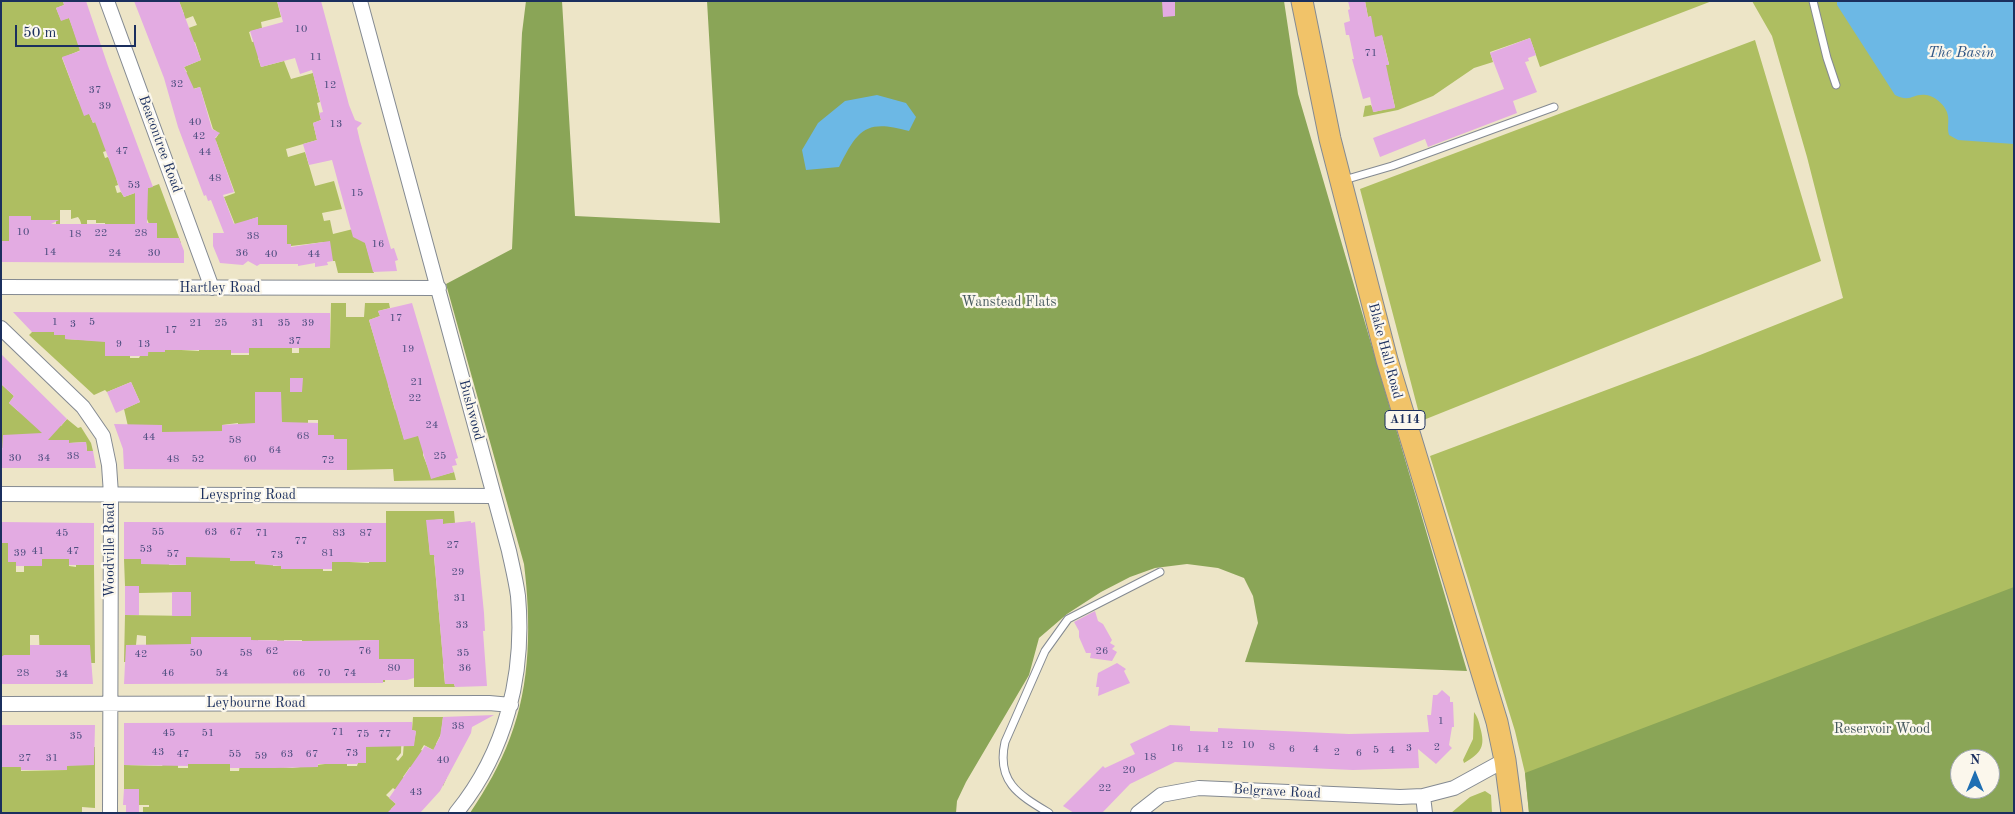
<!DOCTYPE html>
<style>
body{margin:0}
#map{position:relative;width:2015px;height:814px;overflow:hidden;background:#ede5c7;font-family:"Old Standard TT",serif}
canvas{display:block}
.frame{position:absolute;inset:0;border:2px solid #1b2f5e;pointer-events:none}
.north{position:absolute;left:1950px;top:749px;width:50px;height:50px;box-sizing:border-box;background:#fbf7ec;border:1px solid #a1a7b3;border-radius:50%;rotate:0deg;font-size:14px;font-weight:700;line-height:20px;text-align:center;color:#1b2f5e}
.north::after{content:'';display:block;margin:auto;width:18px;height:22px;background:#1f6fb2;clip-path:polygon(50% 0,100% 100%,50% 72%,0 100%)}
.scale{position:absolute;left:15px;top:25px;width:121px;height:22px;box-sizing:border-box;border:2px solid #1b2f5e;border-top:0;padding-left:6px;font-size:15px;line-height:18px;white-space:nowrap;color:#1b2f5e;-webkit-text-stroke:4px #fbf7ec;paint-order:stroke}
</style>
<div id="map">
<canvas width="2015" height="814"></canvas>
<div class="frame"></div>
<div class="north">N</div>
<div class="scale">50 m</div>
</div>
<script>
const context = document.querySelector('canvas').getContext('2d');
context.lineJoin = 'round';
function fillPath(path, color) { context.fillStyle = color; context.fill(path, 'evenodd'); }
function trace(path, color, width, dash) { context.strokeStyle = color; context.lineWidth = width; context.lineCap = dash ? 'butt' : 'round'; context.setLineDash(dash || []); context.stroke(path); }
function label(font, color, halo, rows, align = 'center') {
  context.font = font + ' "Old Standard TT",serif'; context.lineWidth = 4.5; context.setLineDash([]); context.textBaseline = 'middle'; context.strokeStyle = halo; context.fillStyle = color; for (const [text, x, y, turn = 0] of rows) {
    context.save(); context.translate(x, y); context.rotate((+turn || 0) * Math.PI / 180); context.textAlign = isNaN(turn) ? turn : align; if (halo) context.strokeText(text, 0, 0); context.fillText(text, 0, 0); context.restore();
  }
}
fillPath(new Path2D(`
 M1 1H63L64 5 56 8 61 20 69 18 81 50 62 58 78 100 87 108 93 123 108 117 106 151 103 152 105 158 108 157 123 174 116 177 118 185 115 186 117 193 121 192 124 197 159 184 181 243H177V238H169L168 243H157L147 219H135V243H106L105 223H96V220H87V242L80 220 78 217 71 219V210H60V241H56V220H34V241H28L30 216H9V241H1Z
 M179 1H277L281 17 261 22 262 28 249 32 252 42 265 39 270 55 258 58 261 67 284 61 291 79 313 73 320 102 317 103 321 120 313 123 317 140 286 149 288 157 305 152 315 186 334 181 342 209 322 213 324 221 330 220 333 234 353 229 364 238 374 273H338L335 261H333L324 242 291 246 258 244V217L249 220 236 227 224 197 235 193 216 141 209 140 216 138 218 135 216 131 213 129 200 87 189 90 185 73 187 72 184 67 201 60 195 42 173 50 183 30 197 25 193 16 164 27 184 14Z
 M1365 1H1712L1540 67 1530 38 1490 52 1493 62 1474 68 1433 96 1398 110 1363 117 1365 106 1371 105 1374 112 1395 107 1389 81 1375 84 1372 68 1389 64 1382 36 1372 38 1371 16 1368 17Z
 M1752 1H2014V813H1529L1525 773 1515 731 1430 456 1700 355 1843 298 1807 157 1772 36ZM1960 759H1990V789H1960Z
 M1755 40 1821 261 1421 421 1360 189Z
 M331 303H346V317H364L365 303H389L390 308 378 311 380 316 369 320 385 374 409 379 388 385 395 410 427 402 419 412 398 418 404 439 424 434 423 455 432 478 454 472 456 480 394 481 393 469 347 470V440L334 439V435H322L318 449V420H308V423L238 432V423L222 425V448H133L124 409 140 402 131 382 107 392 105 390 94 395 29 335 32 332H54V335H65V339L102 341V332L115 356H123L130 333V358H139L140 356H148L149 333 165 347 181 348V350L199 351V332H206V350H224L231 333V355H249V333L256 348H274L281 333V348H292V353H299V333H306V348H330Z
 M1 384 14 396 9 403 18 411 57 421 61 426 67 419 78 428 81 427 91 443 93 451H87L86 442 69 443V440H60V445L1 448Z
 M386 511H454L455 523 443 524 442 519 427 521 430 555 453 553 434 557 443 659 455 657 443 664 445 684H454L455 687H414V659H386L385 682H383V662H379V640H360V662L326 641H309V662H302V640H284V662H277V640H258L257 662 191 645 146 662V636L137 635 136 645 126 662H124L125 615 190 616V592L139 593V587L125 586 124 559H133L141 542V563L151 564 169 542V565H186V542L230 558V561H238V542L255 561V564H264L273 544V566H281V569H289L323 544V571H332V561L348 544 349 562 369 563V544H376V562H386Z
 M1 543H8V562H16V572H24V543L42 566V559H69V566L76 567V544L85 565H94L95 663H90V645H71V663H65V645H46L40 663 39 635H30V662L1 657Z
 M1474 712C1477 716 1479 721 1480 727 1486 747 1481 753 1464 763L1463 760 1473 739Z
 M413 717H443L441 734 436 744 442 748 439 753 424 745 421 750 436 758 447 777 443 786 410 767 403 777 405 778 404 796 393 788 386 795 396 804 391 809 392 811 390 813H143V807H149V805H139V789H124V765L162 766 178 744V768H188V764L230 743V771H239L240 764 292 768 325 764 347 743V766H357L358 763 366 762V745L400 746 402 722 401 753 396 759 398 761 403 755 404 741 414 742 416 731 412 730Z
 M20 746 21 771 67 770V746L74 765H94V747H95V808L82 807V813H1V767H5Z
 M1485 791 1491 795 1492 813H1451L1470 797Z`), '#aebe61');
fillPath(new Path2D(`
 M526 1H562L575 216 720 223 707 1H1284L1298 94 1467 671 1245 662 1258 623 1253 596 1244 578 1218 568 1187 564 1155 568 1130 577 1101 592 1067 614 1039 638 1029 675 966 782 957 801 956 813H470C486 789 500 765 510 738 531 684 531 621 524 564L446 284 512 249 522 33Z
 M2014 587V813H1529L1525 773ZM1960 759H1990V789H1960Z`), '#8aa557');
fillPath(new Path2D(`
 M1837 1H2014V144L1958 140 1949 135C1947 128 1949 123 1948 116 1947 106 1935 96 1926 95 1913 93 1911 103 1895 95L1837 5Z
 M877 95 906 103 916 117 909 131C866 119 858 129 839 167L806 170 802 150 818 123 845 101Z`), '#6cb8e5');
fillPath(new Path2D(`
 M63 1H86L108 66 153 187 148 188 147 223H157V238H179L184 251V263L1 262V241H9V216H31V220H59L51 224H135V193L124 197 121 192 95 122 93 123 89 114 84 116 62 57 80 51 69 18 61 21 56 8 64 5Z
 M134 1H179L201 60 184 67 194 89 200 87 212 129 220 133 215 138 234 192 223 195 234 224 258 217V225H287V244H291V247L330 241 333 261 327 262 328 265 315 267V263L298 266V264H260L257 266 248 261 243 265 220 263 213 246V233H224L211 200 208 201 206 195 204 196 178 127 164 78Z
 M277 1H321L349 105 355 120 362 123 357 128 360 141 391 249 394 248 398 260 395 261 397 271 373 272 365 243 353 237 332 160 309 165 303 144 317 140 313 123 321 120 319 113 323 112 312 70 300 74 295 58 261 67 250 31 283 22Z
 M1162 1H1175V16L1163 17Z
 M1348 1H1365L1368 17 1371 16 1375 37 1382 35 1389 65H1386L1395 108 1373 112 1370 97 1363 99 1352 59H1354L1349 35H1346L1344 23 1350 21 1348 10 1350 9Z
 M1530 38 1536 55 1528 58 1529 61 1525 62 1537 92 1513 101 1517 113 1428 147 1425 139 1380 157 1373 138 1504 89 1490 53Z
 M412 303 458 458 455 459 457 465 452 466 454 472 431 479 418 436 404 440 369 320 380 316 378 311Z
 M13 312 330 313V348H249V353H231V350H165V352H148V356H105V342L65 339V335H54V332H32Z
 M1 354 67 419 48 440H69V443L86 442 87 451H93L96 468H1L3 435 42 433 9 403 14 396 1 384Z
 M290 378H303L302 392H290Z
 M131 382 140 402 116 413 107 392Z
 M255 392H281L282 422 318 423V435H334V439H347V470L124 469 123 449 114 424 162 425V432L222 431V425L255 423Z
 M443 519V524L471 521V523L475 522 484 613 485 631H483L487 686 455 687 454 684H445L434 555H430L426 520Z
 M1 522 94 523V565H69V559H42V566H16V562H8V543H1Z
 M124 522 386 523V562H332V569H281V566L255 564V561H230V558L186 557V565L141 564V559H124Z
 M125 586H139V615H125Z
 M172 592H191V616H172Z
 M1095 611 1098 621 1103 624 1112 640 1110 643 1115 646 1112 649 1117 652 1112 661 1090 658 1091 653H1086L1079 637V631L1074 622Z
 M191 637H251V640L302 641 379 640V659H414V678L407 680H383V683L124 684 126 645 191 644Z
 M30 645H90L93 684H1V657L4 655H30Z
 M1117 663 1126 669 1124 671 1130 683 1098 696 1099 687H1096L1098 673Z
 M1442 690 1450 697V702H1453L1454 727H1452L1449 745 1452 748 1436 764 1418 749 1419 768 1353 770 1175 762 1130 784 1102 813H1074L1063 806 1103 766 1105 768 1135 754 1130 744 1170 725 1190 726V731L1218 732V728L1349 734 1429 732 1427 715H1431L1433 695H1437Z
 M494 715 472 727 471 733 440 791 420 813H387L396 804 389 798 425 746 433 750 440 737 443 717Z
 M412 722V730L416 731 414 746 366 747V763H358L357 764H318V767L275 768H230V764H188V766L124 765V723Z
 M1 725H95L94 765 67 766V770H21V767H1Z
 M124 789H139V813H126V805H123Z`), '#e3abe2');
const service = new Path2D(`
 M1813 1 1827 58 1836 85
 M1344 180 1392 166 1554 107
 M1049 813C1019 795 996 782 1005 742L1045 651 1068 619 1160 572`);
const minor = new Path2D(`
 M107 1 212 288
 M360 1 509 551C512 565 516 581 518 596 525 674 506 752 456 813
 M1 287 439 288
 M1 328 83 407 103 436 109 465 111 494 110 813
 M1 494 494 496
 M1 704 489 703 511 705
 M1138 813 1161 795 1199 788 1400 797 1423 796
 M1425 813 1423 796 1454 788 1505 760`);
const primary = new Path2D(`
 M1302 1 1330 139 1387 360 1497 722 1505 760 1512 813`);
trace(service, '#848a92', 9);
trace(minor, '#848a92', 16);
trace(primary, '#848a92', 23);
trace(service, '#fff', 7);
trace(minor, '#fff', 14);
trace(primary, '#f1c369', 21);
label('11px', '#4d4e7f', null, [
 ["10",301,29],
 ["71",1371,53],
 ["11",316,57],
 ["32",177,84],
 ["12",330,85],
 ["37",95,90],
 ["39",105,106],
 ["40",195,122],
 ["13",336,124],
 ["42",199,136],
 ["47",122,151],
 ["44",205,152],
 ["48",215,178],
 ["53",134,185],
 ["15",357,193],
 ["10",23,232],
 ["22",101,233],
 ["28",141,233],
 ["18",75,234],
 ["38",253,236],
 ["16",378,244],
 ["14",50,252],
 ["24",115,253],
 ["30",154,253],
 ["36",242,253],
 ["40",271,254],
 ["44",314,254],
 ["17",396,318],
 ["1",55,322],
 ["5",92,322],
 ["21",196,323],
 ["25",221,323],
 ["31",258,323],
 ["35",284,323],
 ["39",308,323],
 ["3",73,324],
 ["17",171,330],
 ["37",295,341],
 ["9",119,344],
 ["13",144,344],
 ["19",408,349],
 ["21",417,382],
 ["22",415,398],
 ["24",432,425],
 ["68",303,436],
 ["44",149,437],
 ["58",235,440],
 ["64",275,450],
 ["38",73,456],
 ["25",440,456],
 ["30",15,458],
 ["34",44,458],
 ["48",173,459],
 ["52",198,459],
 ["60",250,459],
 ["72",328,460],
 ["55",158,532],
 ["63",211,532],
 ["67",236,532],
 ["45",62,533],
 ["71",262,533],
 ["83",339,533],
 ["87",366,533],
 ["77",301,541],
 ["27",453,545],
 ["53",146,549],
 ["41",38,551],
 ["47",73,551],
 ["39",20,553],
 ["81",328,553],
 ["57",173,554],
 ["73",277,555],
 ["29",458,572],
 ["31",460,598],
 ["33",462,625],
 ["62",272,651],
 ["76",365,651],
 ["26",1102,651],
 ["50",196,653],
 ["58",246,653],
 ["35",463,653],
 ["42",141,654],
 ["80",394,668],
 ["36",465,668],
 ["28",23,673],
 ["46",168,673],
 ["54",222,673],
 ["66",299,673],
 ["70",324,673],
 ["74",350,673],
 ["34",62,674],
 ["1",1441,721],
 ["38",458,726],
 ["71",338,732],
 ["45",169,733],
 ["51",208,733],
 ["75",363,734],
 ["77",385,734],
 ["35",76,736],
 ["12",1227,745],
 ["10",1248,745],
 ["8",1272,747],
 ["2",1437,747],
 ["16",1177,748],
 ["3",1409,748],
 ["14",1203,749],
 ["6",1292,749],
 ["4",1316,749],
 ["5",1376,750],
 ["4",1392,750],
 ["43",158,752],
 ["2",1337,752],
 ["73",352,753],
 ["6",1359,753],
 ["47",183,754],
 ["55",235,754],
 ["63",287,754],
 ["67",312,754],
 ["59",261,756],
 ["18",1150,757],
 ["27",25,758],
 ["31",52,758],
 ["40",443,760],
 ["20",1129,770],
 ["22",1105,788],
 ["43",416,792]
]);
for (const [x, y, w] of [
 [1405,420,40]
]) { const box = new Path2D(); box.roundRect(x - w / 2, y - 9.5, w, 19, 4); context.fillStyle = '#fbf7ec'; context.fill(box); trace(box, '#1b2f5e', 1); }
label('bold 12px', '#1b2f5e', null, [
 ["A114",1405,420]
]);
label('14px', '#1b2f5e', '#fbf7ec', [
 ["Beacontree Road",160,144,70],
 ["Hartley Road",220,288],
 ["Blake Hall Road",1385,351,75],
 ["Bushwood",471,410,75],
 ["Leyspring Road",248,495],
 ["Woodville Road",110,550,-90],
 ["Leybourne Road",256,703],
 ["Belgrave Road",1277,792,3]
]);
label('14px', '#475a5f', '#fbf7ec', [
 ["Wanstead Flats",1009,302],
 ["Reservoir Wood",1882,729]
]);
label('italic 15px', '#335886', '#fbf7ec', [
 ["The Basin",1961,53]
]);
</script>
